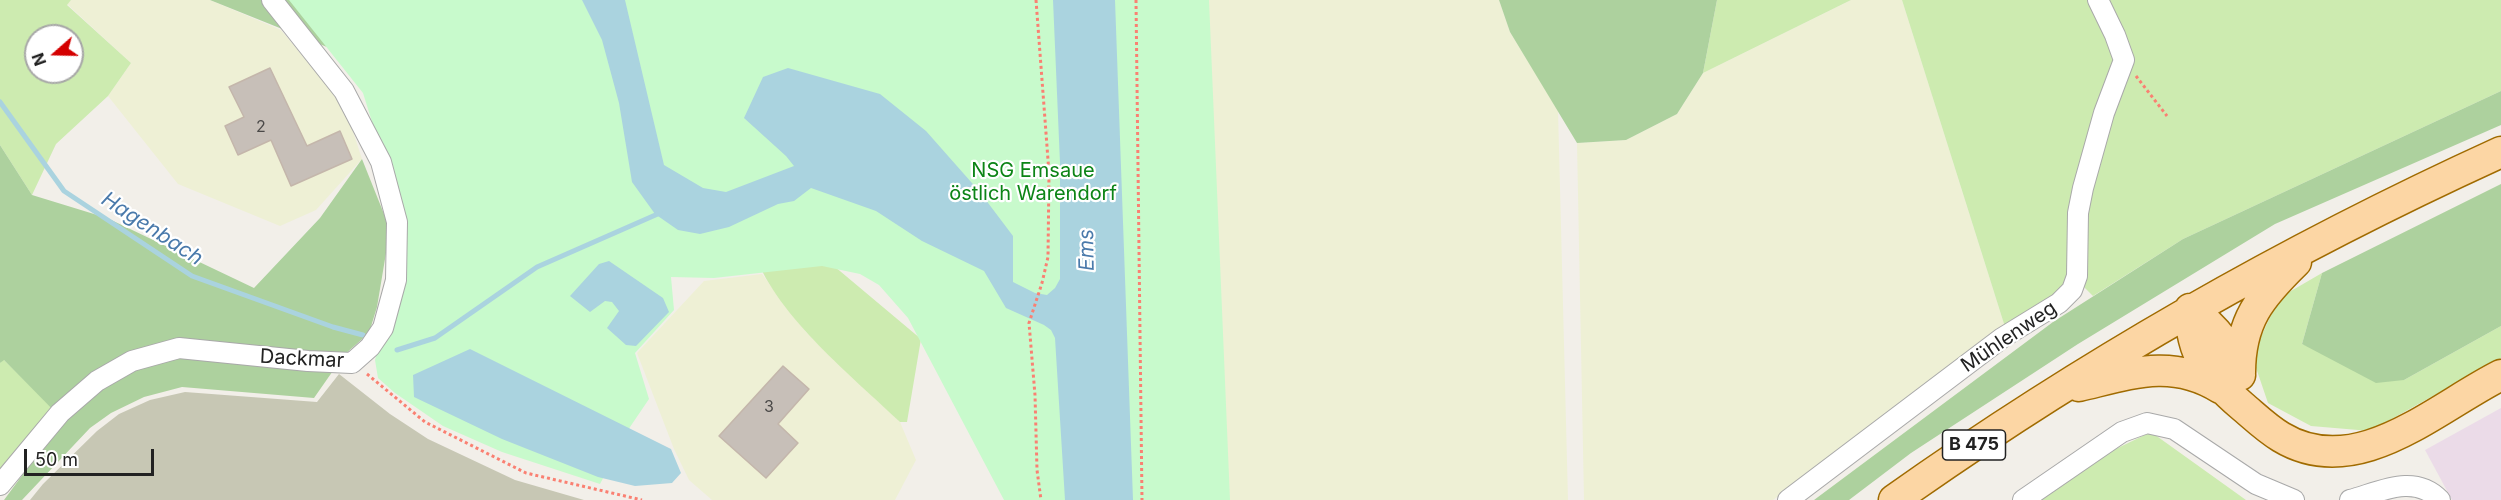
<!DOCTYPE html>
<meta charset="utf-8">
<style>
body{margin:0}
#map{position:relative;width:2501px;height:500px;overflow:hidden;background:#f2efe9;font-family:Inter,sans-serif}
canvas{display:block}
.north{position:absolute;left:24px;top:24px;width:60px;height:60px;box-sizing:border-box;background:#fff;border:2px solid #a7a7a7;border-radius:50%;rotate:250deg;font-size:16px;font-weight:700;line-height:24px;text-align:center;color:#222}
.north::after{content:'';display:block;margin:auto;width:21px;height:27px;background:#d40000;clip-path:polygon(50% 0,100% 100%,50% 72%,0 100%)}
.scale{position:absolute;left:24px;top:449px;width:130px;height:27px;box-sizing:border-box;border:3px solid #222;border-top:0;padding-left:8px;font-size:18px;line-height:21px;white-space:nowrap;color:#222;-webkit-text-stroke:4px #fff;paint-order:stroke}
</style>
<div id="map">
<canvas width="2501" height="500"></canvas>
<div class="north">N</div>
<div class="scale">50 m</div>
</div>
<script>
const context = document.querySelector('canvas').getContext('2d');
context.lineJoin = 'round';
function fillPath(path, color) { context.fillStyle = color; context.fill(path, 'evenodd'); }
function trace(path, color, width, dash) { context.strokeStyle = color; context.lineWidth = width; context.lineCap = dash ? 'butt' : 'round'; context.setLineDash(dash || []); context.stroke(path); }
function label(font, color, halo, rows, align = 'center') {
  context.font = font + ' Inter,sans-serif'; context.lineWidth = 4.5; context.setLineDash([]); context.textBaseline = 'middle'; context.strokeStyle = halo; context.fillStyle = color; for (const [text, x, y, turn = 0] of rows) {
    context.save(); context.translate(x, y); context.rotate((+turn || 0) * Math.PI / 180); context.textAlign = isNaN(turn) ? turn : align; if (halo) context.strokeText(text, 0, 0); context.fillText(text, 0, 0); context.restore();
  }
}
fillPath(new Path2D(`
 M2501 408V500H2452L2425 450Z`), '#ebdbe8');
fillPath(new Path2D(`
 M339 374 390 414 428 439 515 480 584 500H30L43 484 97 431 119 414 150 400 185 392 317 402Z`), '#c7c7b4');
fillPath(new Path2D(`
 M71 0H210L281 30 345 107 362 159 316 210 280 226 178 184 108 96 131 63 67 4Z
 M1167 0H1499L1510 32 1558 110 1568 500H1223Z
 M1851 0H1902L2005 327 1773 500H1584L1577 143 1626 140 1677 114 1703 73Z
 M762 274 806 332 900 422 916 460 895 500H712L689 480 674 449 637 353 704 281Z`), '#eef0d5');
fillPath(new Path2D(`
 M0 0H71L67 5 131 63 108 96 56 144 32 195 0 145ZM36 36H72V72H36Z
 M1717 0H1851L1703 73Z
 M1902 0H2091L2116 58 2069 278 2055 295 2005 327Z
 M2106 0H2501V91L2183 239 2093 296 2083 286V215L2091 179 2132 61Z
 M755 255 834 266 921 339 907 422H900C853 377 778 317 755 255Z
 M2322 273 2302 344 2404 380 2501 326V358L2370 431 2311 426 2268 403 2252 356 2279 298Z
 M3 359 53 408 0 471V363Z
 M2151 432 2246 500H2036L2095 459Z`), '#cdebb0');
fillPath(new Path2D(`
 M210 0H405L327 47Z
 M1499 0H1717L1703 73 1677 114 1626 140 1577 143 1510 32Z
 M2501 91V125L2275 224 2078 344 1911 453 1849 500H1814L2053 322 2183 239Z
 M0 145 32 195 107 218 254 288 320 218 362 159 390 229 377 307 369 333 344 355 314 398 182 387 144 397 111 413 90 428 22 500H4L63 420 4 360 0 363Z
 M2501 184V326L2404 380 2376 383 2302 344 2322 273Z`), '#add19e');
fillPath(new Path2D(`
 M289 0H1209L1230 500H1004L908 318 879 285 860 274 822 266 714 278 671 277 674 310 635 353 649 399 630 427 600 484 502 452 443 426 395 393 378 378 375 360 379 345 397 307 383 157 363 93Z`), '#c8facc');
fillPath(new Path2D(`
 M582 0H625L664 165 703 188 726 192 794 166 786 156 744 118 763 77 788 68 880 94 926 131 979 191 1013 236V282L1035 293 1047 295 1055 288 1060 279V163L1053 0H1115L1133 500H1065L1055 338 1051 330 1044 325 1006 308 984 271 922 241 876 211 811 188 794 201 778 204 729 227 700 234 678 230 655 214 632 182 619 103 602 40Z
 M609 261 663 298 669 312 636 346 626 345 607 328 619 311 612 302 605 301 590 312 570 296 599 264Z
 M470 349 671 449 681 473 672 483 635 486 598 477 502 439 414 397 413 375Z`), '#aad3df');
trace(new Path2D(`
 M0 102 64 191 192 276 333 327 363 335
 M397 350 435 338 537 267 660 213`), '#aad3df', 5);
const building = new Path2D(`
 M270 68 307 146 340 131 352 159 291 186 271 140 238 155 225 126 244 117 229 87Z
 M783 366 809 389 778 424 798 443 766 478 719 436Z`);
fillPath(building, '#c7bfb8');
trace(building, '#c4b6ab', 1.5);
const street = new Path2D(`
 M0 485 60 413 97 381 132 361 179 348 308 361 352 363 370 347 383 328 396 280 397 222 381 162 344 91 272 0
 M1788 500 2002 338 2059 303 2072 290 2077 276 2078 213 2083 188 2104 113 2124 60 2115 35 2098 0
 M2023 500 2122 432 2147 423 2174 429 2256 484 2294 500
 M2350 500C2380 492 2414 473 2440 500`);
const primary = new Path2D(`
 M2190 309C2191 355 2208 377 2242 406 2254 416 2266 428 2281 437 2357 483 2435 408 2501 375
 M2190 309C2214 326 2232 347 2240 375
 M2240 373C2240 321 2260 297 2296 262
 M2079 386C2130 374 2171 358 2220 388
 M1894 500C2086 364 2288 249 2501 152`);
trace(street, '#a9a9a9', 22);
trace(primary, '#a06b00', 33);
trace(new Path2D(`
 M1036 0 1049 173 1048 257 1042 283 1029 323 1035 395 1037 470 1041 500
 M1136 0 1142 500
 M2136 76 2167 116
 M367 374 425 422 526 473 642 500`), '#fa8072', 3, [3, 3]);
trace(street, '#fff', 20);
trace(primary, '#fcd6a4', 30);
label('16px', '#4b4948', null, [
 ["2",261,127],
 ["3",769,407]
]);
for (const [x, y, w] of [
 [1974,445,63]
]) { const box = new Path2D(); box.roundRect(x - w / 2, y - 15, w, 30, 4.5); context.fillStyle = '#fff'; context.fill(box); trace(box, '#222', 1.5); }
label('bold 18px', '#222', null, [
 ["B 475",1974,445]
]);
label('20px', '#0c8416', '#fff', [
 ["NSG Emsaue",1033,171],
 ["östlich Warendorf",1033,194]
]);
label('20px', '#222', '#fff', [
 ["Mühlenweg",2009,337,-34],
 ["Dackmar",302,359,3]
]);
label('italic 21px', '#4a7aab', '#fff', [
 ["Hagenbach",152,229,33],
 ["Ems",1087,250,-91]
]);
</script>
